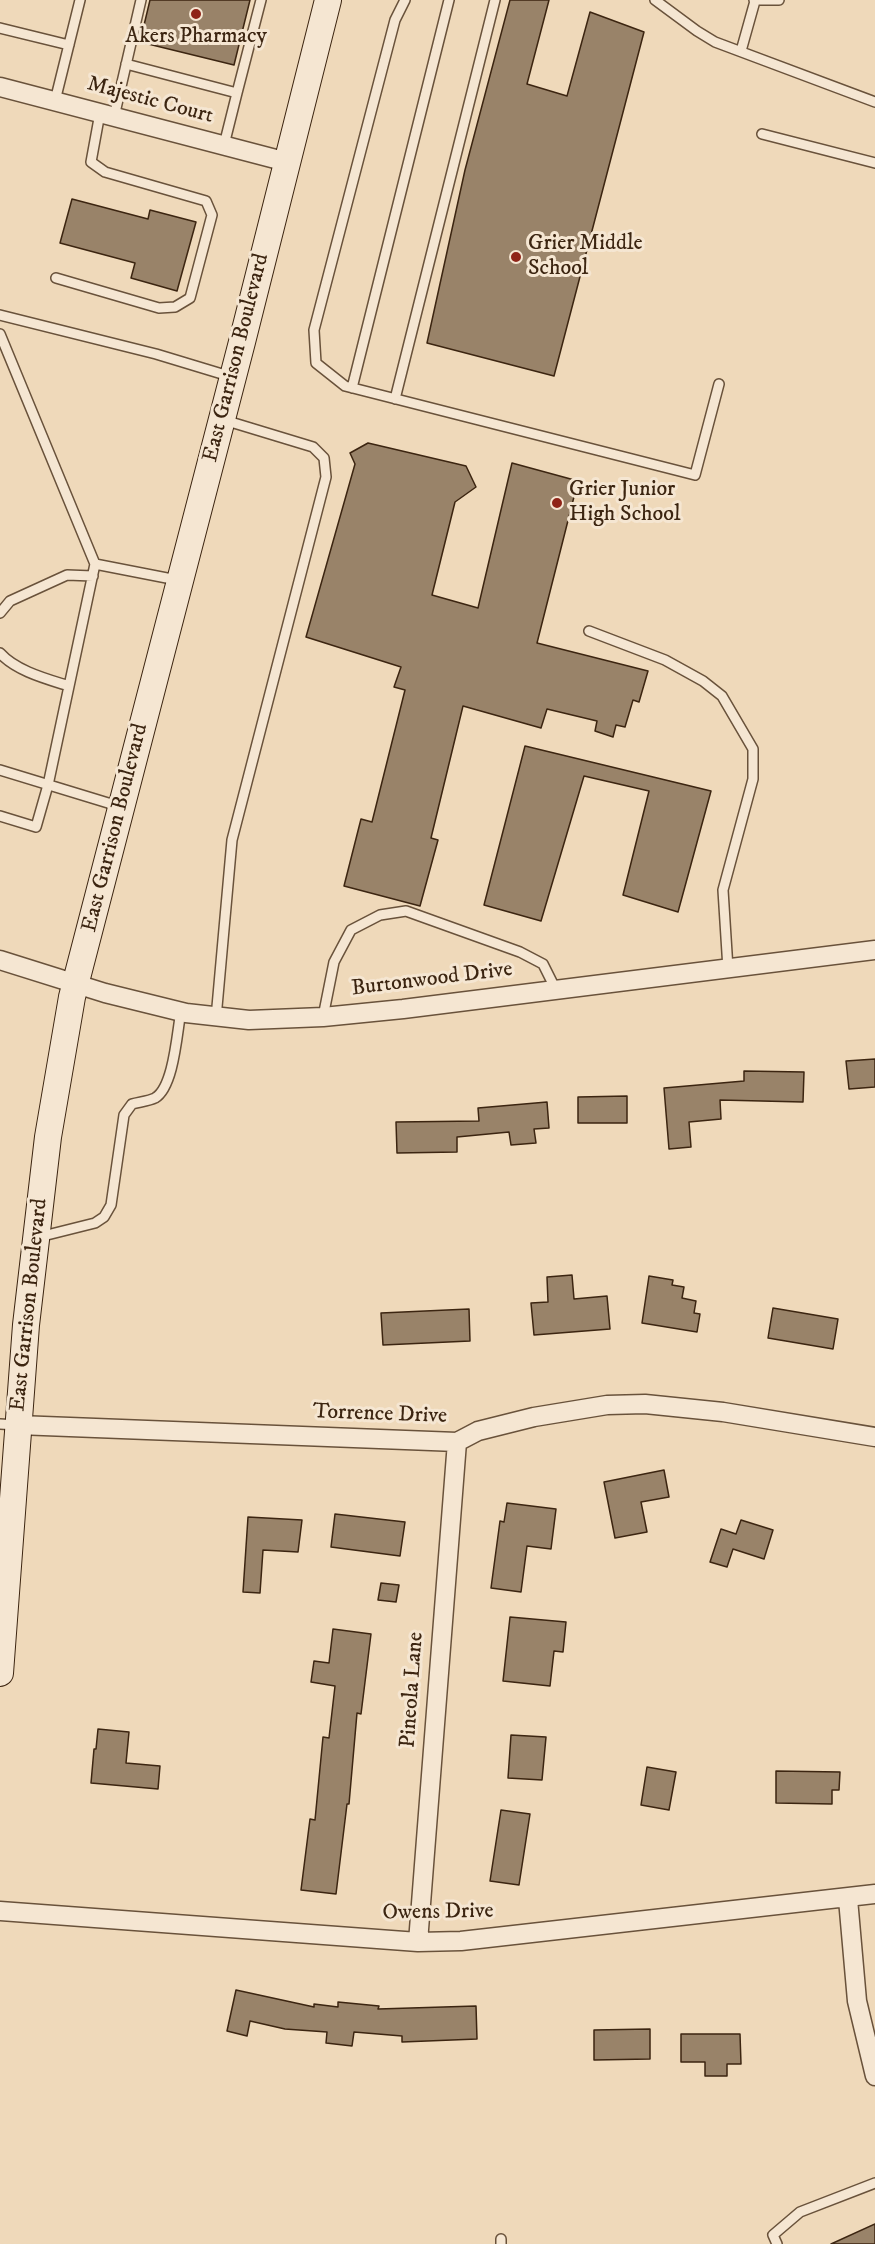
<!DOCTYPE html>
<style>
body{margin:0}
canvas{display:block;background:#efd9ba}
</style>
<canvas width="875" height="2244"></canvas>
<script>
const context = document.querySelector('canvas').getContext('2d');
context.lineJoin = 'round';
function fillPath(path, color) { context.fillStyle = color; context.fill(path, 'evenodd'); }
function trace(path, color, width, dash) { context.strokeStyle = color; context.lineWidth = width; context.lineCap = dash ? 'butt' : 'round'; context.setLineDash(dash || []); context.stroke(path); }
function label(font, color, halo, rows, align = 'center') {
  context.font = font + ' "IM FELL DW Pica",serif'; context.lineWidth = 6; context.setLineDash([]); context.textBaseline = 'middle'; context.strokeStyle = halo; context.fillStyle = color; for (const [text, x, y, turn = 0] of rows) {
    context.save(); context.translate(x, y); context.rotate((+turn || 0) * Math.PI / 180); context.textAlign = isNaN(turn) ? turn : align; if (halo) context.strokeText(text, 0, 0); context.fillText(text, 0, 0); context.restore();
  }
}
const building = new Path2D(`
 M150 0H250L234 65 140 42Z
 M510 0H549L527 84 567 96 590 12 644 32 554 376 427 343 465 170Z
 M72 199 148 219 150 210 196 222 177 291 131 278 135 263 60 243Z
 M368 443 466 466 476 487 455 502 432 595 478 608 512 463 578 481 537 643 648 671 639 702 633 700 625 727 616 725 613 737 595 731 597 721 547 709 541 728 463 706 431 838 438 840 420 906 344 886 361 819 372 822 405 690 394 687 401 667 306 637 355 464 350 453Z
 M525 746 711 791 678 912 623 895 649 791 584 776 541 921 484 905Z
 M875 1059V1087L849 1089 846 1061Z
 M744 1071 804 1072 803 1102 720 1100 721 1119 689 1122 691 1147 669 1149 664 1088 744 1081Z
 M627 1096V1123H578V1097Z
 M547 1102 549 1128 534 1129 536 1143 511 1145 509 1132 457 1137V1152L397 1153 396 1122 479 1121 478 1108Z
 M572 1275 574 1299 607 1296 610 1329 534 1335 531 1303 548 1302 547 1277Z
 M649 1276 673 1280 672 1285 684 1287 682 1298 696 1301 694 1313 700 1314 697 1332 642 1323Z
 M773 1308 838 1319 833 1349 768 1338Z
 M469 1309 470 1341 383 1345 381 1313Z
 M664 1470 669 1497 641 1502 647 1532 615 1538 604 1482Z
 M507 1503 556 1509 551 1549 527 1546 521 1592 491 1588 500 1521 504 1522Z
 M335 1514 405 1522 400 1556 331 1547Z
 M248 1517 302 1520 298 1552 263 1550 260 1593 243 1592Z
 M741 1520 773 1530 764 1559 733 1549 727 1567 710 1562 721 1529 736 1534Z
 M381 1583 399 1585 396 1602 378 1600Z
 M510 1617 566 1622 563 1652 554 1651 550 1686 503 1681Z
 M333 1629 371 1634 361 1714 357 1713 349 1804H347L336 1894 301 1890 310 1819 315 1820 323 1737 329 1738 335 1686 311 1682 314 1661 329 1663Z
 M98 1729 129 1732 126 1763 160 1766 158 1789 91 1783 94 1749H96Z
 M511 1735 546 1737 542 1780 508 1778Z
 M647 1767 676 1772 669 1810 641 1805Z
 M776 1771 840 1772 839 1790H832V1804L776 1803Z
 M501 1810 530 1814 519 1885 490 1881Z
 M236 1990 314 2007V2004L338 2007V2002L379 2006 378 2009 476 2006 477 2039 402 2042V2036L354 2032 352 2046 326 2043 327 2032 285 2029 250 2021 247 2036 227 2031Z
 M650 2029V2059L594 2060V2030Z
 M681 2034H740L741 2064H727V2076H705V2062H681Z
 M875 2224V2244H831Z`);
fillPath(building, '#998369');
trace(building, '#3c2511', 1.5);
const service = new Path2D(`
 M405 0 395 20 314 330 316 363 345 386 695 475 719 384
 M655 0 697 31 715 42 875 102
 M754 0H779
 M0 28 69 45
 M741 51 755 1
 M126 64 237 93 261 0
 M55 101 80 0
 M114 117 141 0
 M762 134 875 163
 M224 145 237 93
 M56 278 159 308 175 307 190 298 212 215 206 201 105 172 91 162 100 113
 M0 315 156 354 232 377
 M0 334 95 564
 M352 388 449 0
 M395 399 495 0
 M0 613 10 601 67 575 93 576
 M589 631 665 660 703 681 722 696 753 749V779L723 890 728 969
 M0 653C16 671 47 679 69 686
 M0 770 118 806
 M0 816 36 827 48 785 95 564 177 580
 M323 1017 334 962 351 930 380 915 406 911 520 952 543 964 556 990
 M216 1018 232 840 326 477 324 458 313 447 224 420
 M39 1237 95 1223 104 1217 111 1205 124 1115 132 1104C139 1102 149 1101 155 1098 174 1087 177 1032 181 1011
 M0 1424 16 1425
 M501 2239V2244
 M777 2244 773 2235 800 2212 875 2183`);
const minor = new Path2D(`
 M0 87 287 162
 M0 960 105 993 186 1013 249 1020 323 1017 403 1009 875 950
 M18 1425 457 1442 478 1431 534 1417 607 1405 645 1404 723 1412 875 1437
 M848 1899 857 2001 875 2076
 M0 1911 418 1942 461 1941 875 1894
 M418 1942 457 1442`);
const secondary = new Path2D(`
 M0 1673 26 1325 48 1137 72 997 242 342 328 0`);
trace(service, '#69523b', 12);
trace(minor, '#69523b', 21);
trace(secondary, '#3c2511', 28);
trace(service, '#f5e6d2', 9);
trace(minor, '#f5e6d2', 18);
trace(secondary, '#f5e6d2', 26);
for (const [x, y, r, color] of [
 [196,14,6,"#8f2418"],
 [516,257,6,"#8f2418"],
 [557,503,6,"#8f2418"]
]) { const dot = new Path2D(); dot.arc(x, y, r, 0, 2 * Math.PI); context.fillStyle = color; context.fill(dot); trace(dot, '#f5e6d2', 2); }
label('22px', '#3c2511', '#f5e6d2', [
 ["Akers Pharmacy",196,37,"center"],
 ["Grier Middle",528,244],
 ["School",528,269],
 ["Grier Junior",569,490],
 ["High School",569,515]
], 'left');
label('22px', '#3c2511', '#f5e6d2', [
 ["Majestic Court",150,101,15],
 ["East Garrison Boulevard",237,358,-76],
 ["East Garrison Boulevard",116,828,-76],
 ["Burtonwood Drive",432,980,-7],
 ["East Garrison Boulevard",30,1305,-84],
 ["Torrence Drive",380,1415,2],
 ["Pineola Lane",413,1690,-86],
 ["Owens Drive",438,1913,-1]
]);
</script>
